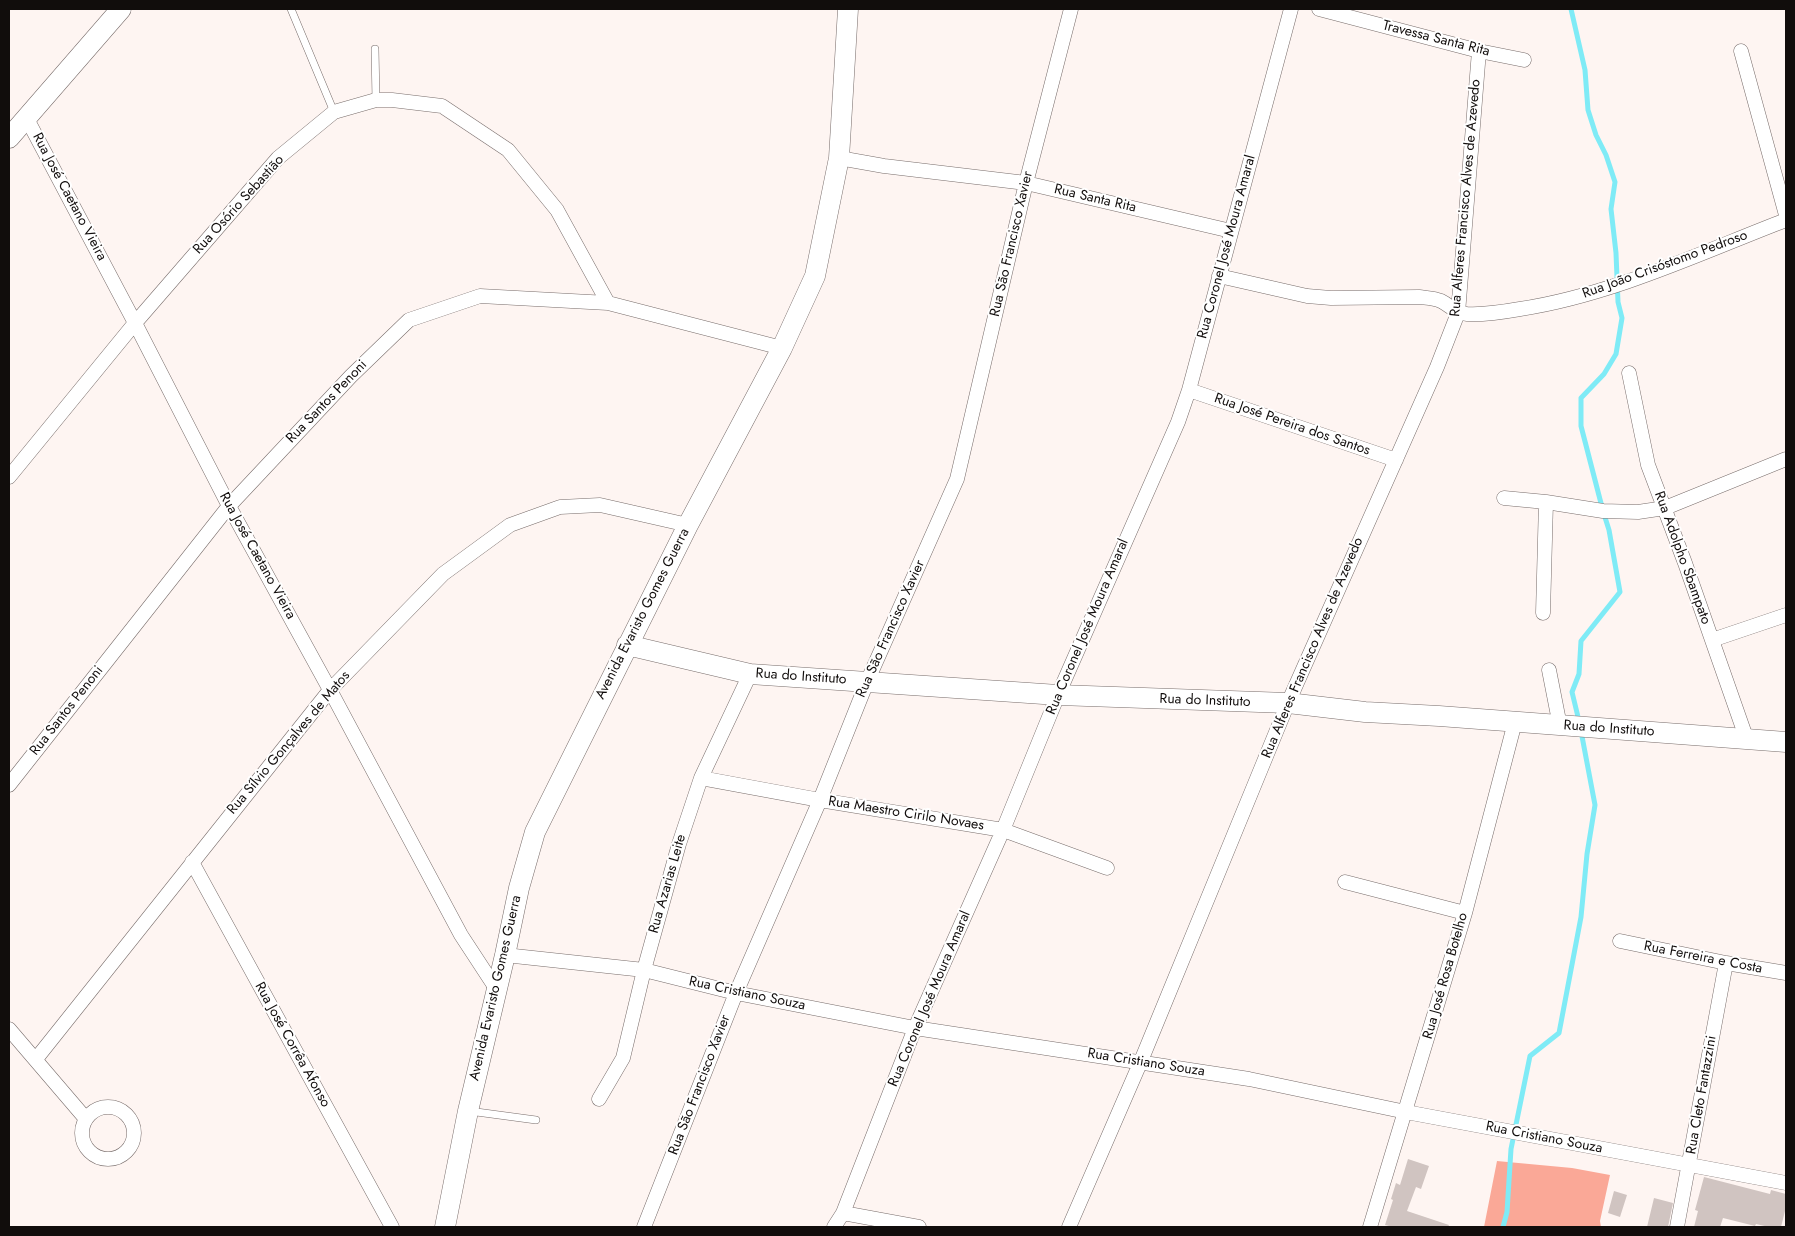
<!DOCTYPE html>
<meta charset="utf-8">
<style>
body{margin:0}
#map{position:relative;width:1795px;height:1236px;overflow:hidden;background:#fef5f2;font-family:Jost,sans-serif}
canvas{display:block}
.frame{position:absolute;inset:0;border:10px solid #110d0c;pointer-events:none}
</style>
<div id="map">
<canvas width="1795" height="1236"></canvas>
<div class="frame"></div>
</div>
<script>
const context = document.querySelector('canvas').getContext('2d');
context.lineJoin = 'round';
function fillPath(path, color) { context.fillStyle = color; context.fill(path, 'evenodd'); }
function trace(path, color, width, dash) { context.strokeStyle = color; context.lineWidth = width; context.lineCap = dash ? 'butt' : 'round'; context.setLineDash(dash || []); context.stroke(path); }
function label(font, color, halo, rows, align = 'center') {
  context.font = font + ' Jost,sans-serif'; context.lineWidth = 4; context.setLineDash([]); context.textBaseline = 'middle'; context.strokeStyle = halo; context.fillStyle = color; for (const [text, x, y, turn = 0] of rows) {
    context.save(); context.translate(x, y); context.rotate((+turn || 0) * Math.PI / 180); context.textAlign = isNaN(turn) ? turn : align; if (halo) context.strokeText(text, 0, 0); context.fillText(text, 0, 0); context.restore();
  }
}
fillPath(new Path2D(`
 M1497 1161 1572 1168 1610 1175 1600 1221 1601 1227H1484Z`), '#faa897');
trace(new Path2D(`
 M1571 9 1585 70 1588 110 1596 135 1606 155 1615 182 1611 209 1616 253 1618 302 1622 318 1616 354 1604 374 1581 398V426L1603 511 1609 530 1620 592 1581 641 1579 674 1572 692 1579 721
 M1503 1227 1507 1212 1511 1149 1530 1056 1559 1033 1581 917 1587 854 1595 805 1581 731`), '#7febf6', 5);
fillPath(new Path2D(`
 M1408 1159 1429 1166 1421 1189 1416 1187 1407 1211 1449 1225 1448 1227H1393L1385 1225 1393 1200 1391 1199 1396 1183 1400 1185Z
 M1704 1177 1770 1194 1771 1190 1786 1194V1207L1781 1227H1769L1756 1224 1755 1226 1723 1218 1720 1227H1694L1698 1211 1695 1210Z
 M1614 1191 1627 1195 1620 1217 1608 1213Z
 M1654 1198 1673 1203 1668 1227H1647Z`), '#d0c4c1');
const lane = new Path2D(`
 M291 9 334 112
 M375 49 376 100
 M469 1111 536 1120`);
const street = new Path2D(`
 M1319 9 1479 51 1524 60
 M1741 51 1786 215
 M26 117 135 323 229 506 330 690 461 935 497 990
 M839 158 884 166 1026 183 1231 231
 M1219 276 1307 296 1331 298 1419 297C1426 298 1434 298 1441 301 1451 306 1455 313 1467 314 1485 315 1503 312 1520 309 1612 295 1700 253 1786 220
 M1629 373 1648 465 1685 563 1747 740
 M1189 390 1396 460
 M9 477 135 323 278 158 334 112 376 100H392L442 106 508 150 557 210 608 303
 M1504 498 1546 502 1603 511 1638 512 1665 508 1786 459
 M1543 613 1546 502
 M1712 640 1786 615
 M1549 670 1560 726
 M701 778 820 800 1003 830 1107 868
 M9 785 229 506 351 376 409 320 480 296 608 303 782 348
 M192 862 392 1227
 M1345 882 1465 913
 M1620 941 1726 963 1786 973
 M505 955 644 970 736 993 915 1028 1249 1079 1406 1112 1786 1183
 M9 1029 86 1119
 M36 1059 330 690 443 574 510 525 560 507 600 505 688 525
 M599 1099 623 1058 644 970 679 844 701 778 750 674
 M82 1133a26 26 0 1 1 52 0a26 26 0 1 1-52 0Z
 M843 1213 919 1227
 M644 1227 736 993 820 800 867 682 957 479 1026 183 1071 9
 M834 1227 843 1213 915 1028 1003 830 1058 695 1178 422 1189 390 1291 9
 M1069 1227 1141 1061 1288 703 1437 367 1458 313 1479 51
 M1370 1227 1465 913 1515 722
 M1677 1227 1726 963`);
const secondary = new Path2D(`
 M9 138 121 9
 M627 645 750 674 1058 695 1288 703 1365 712 1439 716 1786 742
 M445 1227 468 1111 505 955 519 888 535 832 688 525 782 348 815 276 839 158 848 9`);
trace(lane, '#786d6b', 8);
trace(street, '#786d6b', 15);
trace(secondary, '#786d6b', 21);
trace(lane, '#fff', 7);
trace(street, '#fff', 14);
trace(secondary, '#fff', 20);
label('14px', '#110d0c', '#fff', [
 ["Travessa Santa Rita",1436,39,14],
 ["Rua José Caetano Vieira",69,197,62],
 ["Rua Alferes Francisco Alves de Azevedo",1466,198,-85],
 ["Rua Santa Rita",1095,199,13],
 ["Rua Osório Sebastião",239,205,-48],
 ["Rua São Francisco Xavier",1012,244,-77],
 ["Rua Coronel José Moura Amaral",1227,247,-75],
 ["Rua João Crisóstomo Pedroso",1665,265,-20],
 ["Rua Santos Penoni",327,402,-46],
 ["Rua José Pereira dos Santos",1292,425,19],
 ["Rua José Caetano Vieira",257,556,61],
 ["Rua Adolpho Sbampato",1682,558,70],
 ["Avenida Evaristo Gomes Guerra",643,614,-63],
 ["Rua Coronel José Moura Amaral",1088,627,-67],
 ["Rua São Francisco Xavier",891,629,-66],
 ["Rua Alferes Francisco Alves de Azevedo",1313,648,-67],
 ["Rua do Instituto",801,677,4],
 ["Rua do Instituto",1205,701,2],
 ["Rua Santos Penoni",67,711,-52],
 ["Rua do Instituto",1609,729,4],
 ["Rua Sílvio Gonçalves de Matos",289,743,-50],
 ["Rua Maestro Cirilo Novaes",906,814,9],
 ["Rua Azarias Leite",668,884,-74],
 ["Rua Ferreira e Costa",1703,958,11],
 ["Rua José Rosa Botelho",1446,976,-74],
 ["Avenida Evaristo Gomes Guerra",496,988,-77],
 ["Rua Cristiano Souza",747,994,12],
 ["Rua Coronel José Moura Amaral",930,999,-67],
 ["Rua José Corrêa Afonso",292,1045,61],
 ["Rua Cristiano Souza",1146,1063,9],
 ["Rua São Francisco Xavier",700,1085,-69],
 ["Rua Cleto Fantazzini",1702,1095,-80],
 ["Rua Cristiano Souza",1544,1138,11]
]);
</script>
